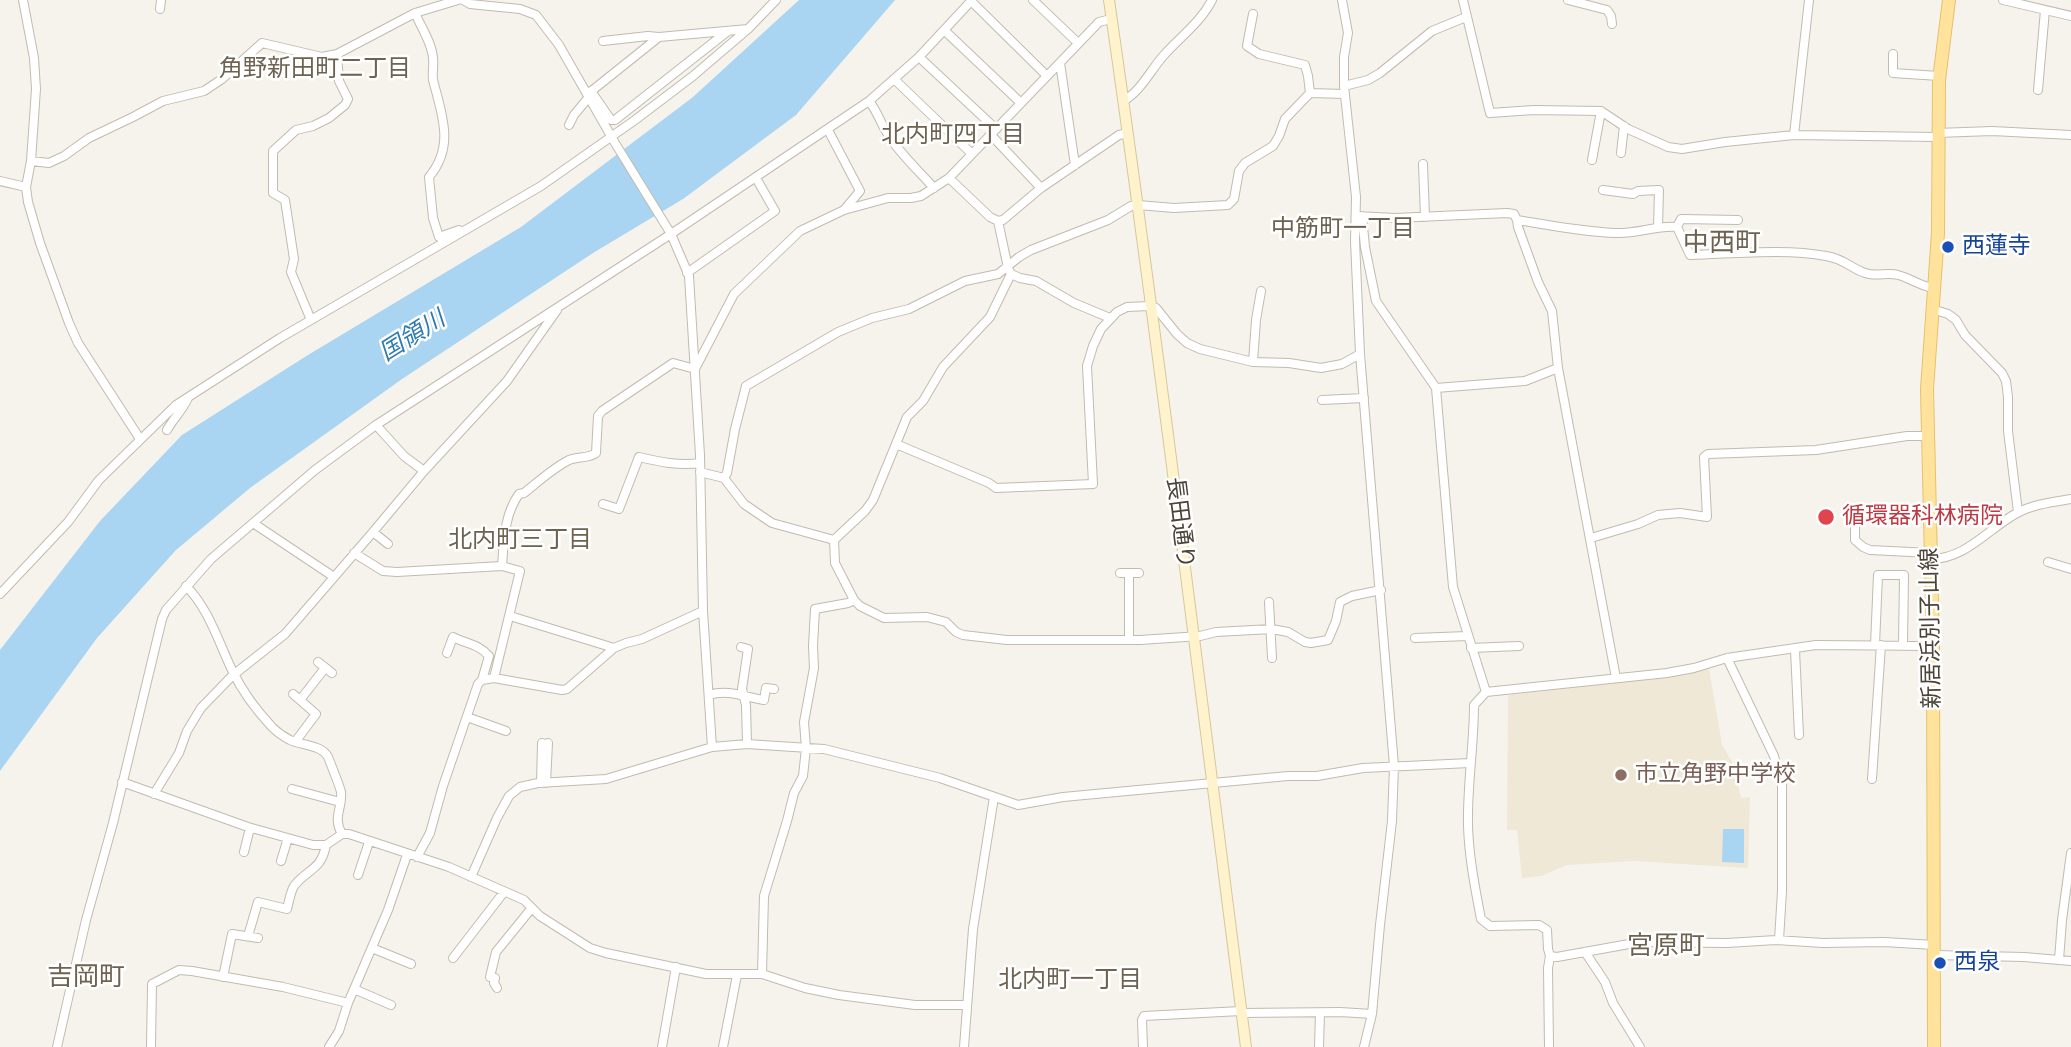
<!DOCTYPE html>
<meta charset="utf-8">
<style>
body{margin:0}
canvas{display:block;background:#f6f3ec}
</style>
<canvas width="2071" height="1047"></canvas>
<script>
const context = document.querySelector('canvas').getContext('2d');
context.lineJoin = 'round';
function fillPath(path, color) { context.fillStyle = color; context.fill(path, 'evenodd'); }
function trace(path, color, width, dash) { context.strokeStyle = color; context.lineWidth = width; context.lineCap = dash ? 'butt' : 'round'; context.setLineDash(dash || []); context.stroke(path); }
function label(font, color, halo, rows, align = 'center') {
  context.font = font + ' Roboto,"Noto Sans JP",sans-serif'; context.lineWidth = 5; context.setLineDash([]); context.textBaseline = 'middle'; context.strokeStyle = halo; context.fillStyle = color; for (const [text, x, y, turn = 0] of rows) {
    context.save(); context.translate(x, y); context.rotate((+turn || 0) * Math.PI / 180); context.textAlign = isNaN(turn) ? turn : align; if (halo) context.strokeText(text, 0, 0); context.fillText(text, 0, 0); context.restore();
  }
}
fillPath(new Path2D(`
 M1709 669 1722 744 1732 762 1741 798 1750 797 1748 868 1633 861 1567 865 1541 876 1522 878 1517 830H1507L1508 695 1684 675Z`), '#efe8d6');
fillPath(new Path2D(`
 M799 0H895L796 115 683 199 593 253 402 379 250 488 176 550 97 638 0 771V650L100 521 182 435 308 355 521 227 693 97Z
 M1723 829H1744V863L1722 862Z`), '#a9d4f2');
const street = new Path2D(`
 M23 0 34 58 36 89 31 161
 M463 0 470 4 520 9 536 15 559 45 615 143 671 234 689 276 700 455 703 611 712 747
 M1033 0 1078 43
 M1342 0 1348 33 1344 57V86L1356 197 1355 241 1360 354 1394 766 1392 821 1380 925 1372 1014 1364 1047
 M1463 0 1490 113 1534 110 1601 111 1628 129 1668 147 1682 149 1725 142 1794 135 1937 137
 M1568 0 1607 10 1611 16 1612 24
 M2003 0 2071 16
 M971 1 1047 76
 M160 9 161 0
 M415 13C421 27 432 43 433 58 434 66 432 72 433 80 442 115 455 146 429 177L433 218 439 237 459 230
 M1253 14 1247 46 1259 54 1305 65 1308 76 1310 93
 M944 30 1021 103
 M603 41 648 36 659 37
 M1893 54V73L1939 76
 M919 57 996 129
 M1060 63 1075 165
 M895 80 972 154
 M1344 86 1368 80 1380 73 1432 31 1466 17
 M2038 90 2045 10
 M591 91 611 120H615L728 31
 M589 93 659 37 748 29
 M869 101C878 112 881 125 889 136 901 155 919 171 934 188
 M1123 101C1141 91 1150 71 1164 55 1180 37 1201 22 1212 0
 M569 125 574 115 589 97
 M828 130 860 191 844 210
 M1937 133 1992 131 2071 135
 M991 135 1041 188
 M1794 135 1809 0
 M1621 153 1624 126
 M1592 160 1601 111
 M1423 164 1425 217
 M949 178 990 217 998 221 1003 220 1041 188 1119 135 1128 133
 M0 181 26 187
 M1603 190 1633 194 1638 191 1659 190 1658 228
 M1357 216 1395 218 1507 213 1514 214 1517 220C1550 225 1583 232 1616 233 1637 234 1657 225 1677 227L1690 255C1732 254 1785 248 1826 256 1845 259 1850 268 1865 273 1876 277 1887 272 1898 275 1910 278 1920 286 1933 288
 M1362 216 1365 247 1376 301 1436 388 1453 587 1486 692 1474 705C1474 745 1467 786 1468 826 1469 857 1475 888 1481 919L1490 926 1539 925 1547 930 1548 949 1550 956 1557 957 1640 942 1727 943 1776 940 1823 943 1884 942 1934 945
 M1517 220 1518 227 1538 282 1552 311 1558 368 1616 678
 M998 221 1008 268 1011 274 1020 278 1036 281 1074 303 1110 318
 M1677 227 1681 219 1738 220
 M687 273 775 211 756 178
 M1932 309 1948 314 1956 320 1965 335 2002 373 2006 381 2008 397V431L2018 512
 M311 320 291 272 294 259 285 200 273 193V151L296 130 313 126 329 118 345 105 348 99 339 81 337 54
 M1253 362 1256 320 1261 291
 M1436 388 1525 381 1558 368
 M1322 400 1364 398
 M167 430C173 419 182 411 188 398
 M140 439 78 343 69 323 40 243 28 202 26 187 31 161 49 163 64 156 89 138 133 117 163 101 204 91 222 79 262 43 322 57 337 54 415 13 458 0
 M896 444 989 483 996 488 1093 484 1087 366 1093 346 1101 329 1117 312 1127 307 1150 306 1156 308 1177 334 1187 343 1200 349 1253 362 1289 363 1321 368 1342 364 1360 354
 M424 471 507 381 557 310
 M700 472 724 478 744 504 772 523 834 540 835 563 854 600 860 606 884 618 927 617 946 622 956 632 963 635 1007 640H1140L1200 636 1216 632 1272 629 1288 632 1305 642 1311 643 1328 640 1336 621 1340 602 1352 596 1381 590
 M724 478 727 473 735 429 746 386 838 332 872 318 909 309 965 281 998 274 1019 257 1031 250 1108 220 1131 206 1138 205 1174 208 1228 205 1234 199 1239 171 1245 163 1273 146 1279 136 1285 119 1310 93 1345 94
 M603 504 619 509 639 457C660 462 679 466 700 463
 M1855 508V540L1863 547 1870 550 1931 553
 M253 523 334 577
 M373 532 424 471 404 456 376 425
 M1591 538 1638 524 1658 515 1680 513 1707 517 1704 457 1708 454 1816 450 1907 436H1928
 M834 540 865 511 873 500 907 417 923 401 943 367 990 317 1011 274
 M354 553 383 571 397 572 502 566 520 571 494 678 562 690 567 689 614 648
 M1931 559C1966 559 1989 528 2017 513 2034 504 2053 502 2071 499
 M2048 562 2071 569
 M502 566C504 541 504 515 519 494L524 493C538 482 553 468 569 460 578 456 588 459 596 453L598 416 602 411 673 363 695 369 734 294 800 231 844 210 888 198H911L921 196 949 178 1099 22 1111 19
 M1120 573H1139
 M186 586C209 609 218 641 232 670 242 691 257 711 272 727 277 732 284 737 290 740 301 745 322 745 328 757 330 762 340 787 341 792 343 808 332 817 342 834
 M0 594 68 522 99 480 176 405 280 338 541 186 635 120 693 76 748 29 776 0
 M1269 602 1272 658
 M510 616 614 648 626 643 642 639 703 611
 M1415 638 1467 636
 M1129 640V573
 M1875 645 1878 575H1904L1903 645
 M741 647 748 649 742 689 746 705 747 744
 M1471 648 1519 646
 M1795 650 1799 735
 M447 653 453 637C466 644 479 644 489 656L482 680
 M1727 658 1774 756 1782 785V891L1779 940
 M318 662 332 673
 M1486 692 1667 673 1694 668 1727 658 1816 645 1933 646
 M293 694 316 714 295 742
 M709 695C728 689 745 697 764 700L766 688 774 689
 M300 700 325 668
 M467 717 506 731
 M1872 779 1881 645
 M122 782 248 827 313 845H326L342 834H349L449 867 524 900 540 916 590 948 606 953 706 974H762L805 988 839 995 915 1005H967
 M541 783 542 743
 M546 783 548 743
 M292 789 340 802
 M154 794 179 753 187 731 201 708 232 676 285 634 373 532 388 544
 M244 852 250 828
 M417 857 430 833 443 786 478 684 482 680 494 678
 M281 861 288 838
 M358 875 369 842
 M471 877 497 818 509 796 520 787 538 783 606 779 712 747 747 744 824 749 940 778 1018 805 1063 797 1288 776H1317L1363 768 1470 763
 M248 936 258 902 287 909C289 902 290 893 294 886 308 868 321 871 326 845
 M372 948 411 964
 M1585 952 1605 982 1613 1003 1640 1047
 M1934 955 2024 957 2071 961
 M453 958 504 892
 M2059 960 2062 920 2071 853
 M762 974 764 896 787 821 794 793 803 776 806 748 804 722 814 668 813 646 815 609 848 603 854 600
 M223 977 232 934 258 938
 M497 988 494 983 495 978 490 977 496 952 531 909
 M354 989 391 1005
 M1241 1013 1340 1012 1372 1014
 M57 1047 86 920 113 823 162 619 166 610 211 559 315 470 376 425 671 234 869 101 919 57 972 0
 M151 1047 152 984 179 970 192 971 283 987 348 1003
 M329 1047 339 1031 348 1003 388 910 407 855
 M662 1047 676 967
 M723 1047 737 975
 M964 1047 973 929 994 797
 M1143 1047 1142 1020 1144 1016 1241 1011
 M1319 1047 1320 1013
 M1549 1047 1548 968 1550 956`);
const secondary = new Path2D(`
 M1109 0C1159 348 1201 698 1246 1047`);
const primary = new Path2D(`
 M1934 1047 1933 646 1927 389 1938 233 1939 80 1949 0`);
trace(street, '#c2bbae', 10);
trace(secondary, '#d6c79b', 12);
trace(primary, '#e6c16a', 14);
trace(street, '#fff', 8);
trace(secondary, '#fff3cd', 10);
trace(primary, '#ffe39c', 12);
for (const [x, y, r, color] of [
 [1948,247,7,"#1a4fb4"],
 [1826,517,9,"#e0444e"],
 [1621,775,7,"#8d6e63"],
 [1940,963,7,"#1a4fb4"]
]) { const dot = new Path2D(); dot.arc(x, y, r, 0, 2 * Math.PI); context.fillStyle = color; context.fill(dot); trace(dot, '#fff', 2.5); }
label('23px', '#164399', '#fff', [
 ["西蓮寺",1962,247],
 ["西泉",1954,963]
], 'left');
label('23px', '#be3a42', '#fff', [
 ["循環器科林病院",1842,517]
], 'left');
label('23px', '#4b4439', '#fff', [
 ["長田通り",1179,523,83],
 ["新居浜別子山線",1932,628,-91]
]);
label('23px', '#785e54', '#fff', [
 ["市立角野中学校",1635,775]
], 'left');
label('24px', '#6e6250', '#fff', [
 ["角野新田町二丁目",315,70],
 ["北内町四丁目",953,136],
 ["中筋町一丁目",1343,230],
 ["北内町三丁目",520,541],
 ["北内町一丁目",1070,981]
]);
label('italic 24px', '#2e7ab2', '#fff', [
 ["国領川",413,337,-32]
]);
label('26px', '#6e6250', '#fff', [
 ["中西町",1722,244],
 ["宮原町",1666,947],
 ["吉岡町",86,978]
]);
</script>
